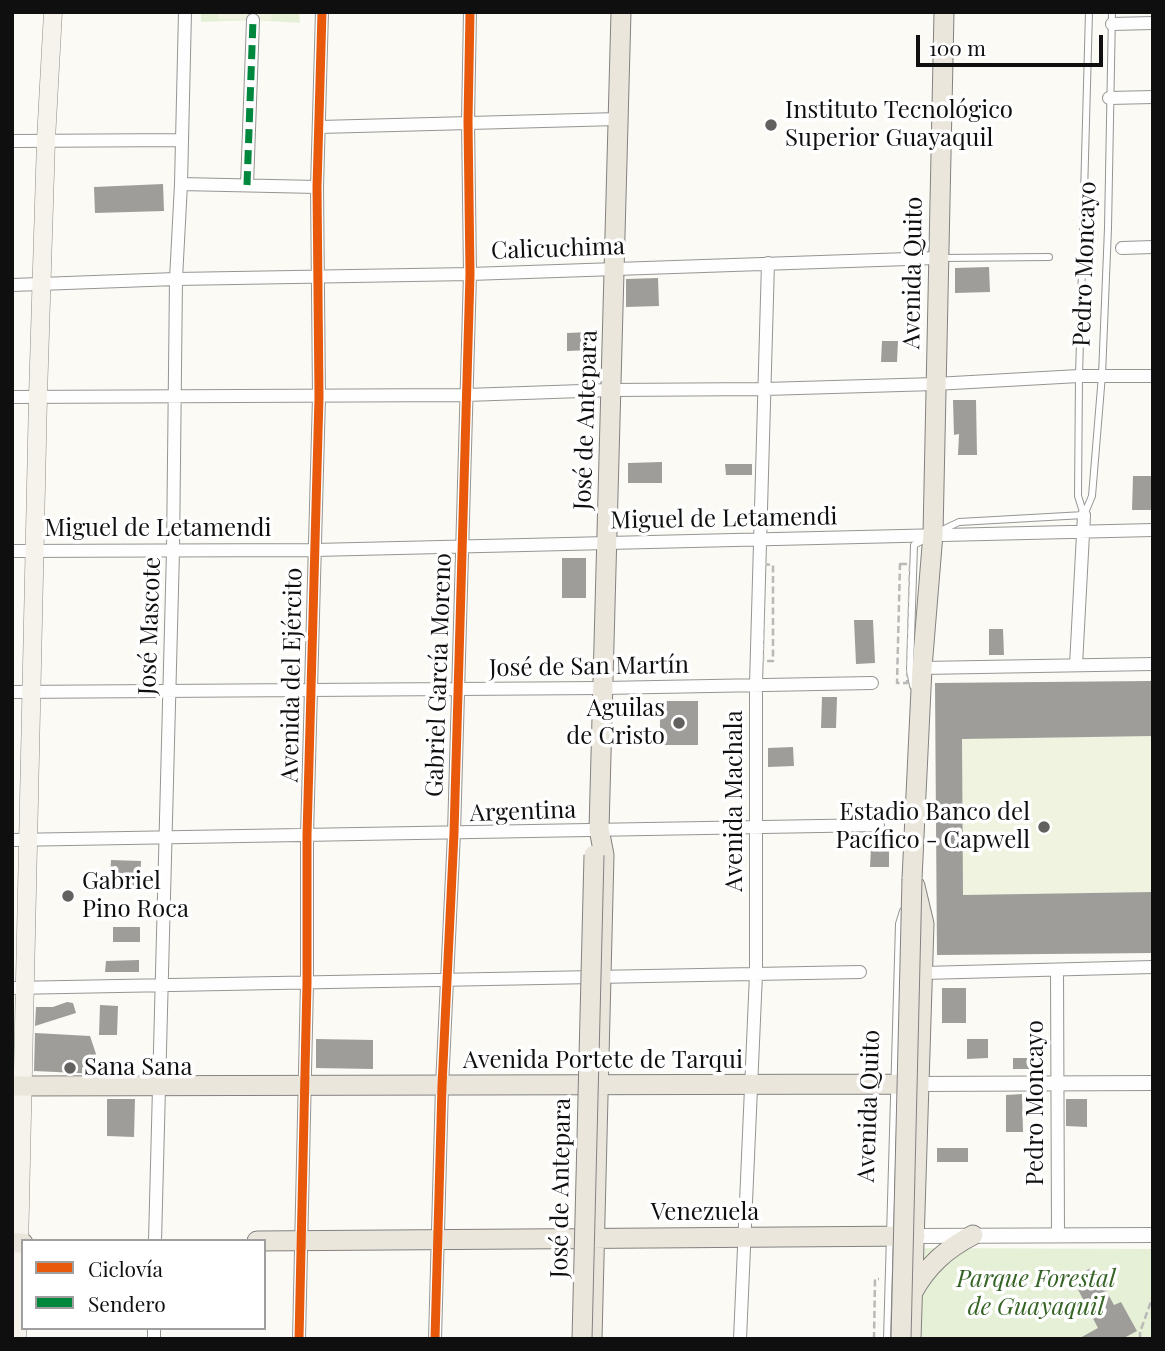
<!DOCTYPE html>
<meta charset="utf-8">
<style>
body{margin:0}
#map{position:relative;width:1165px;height:1351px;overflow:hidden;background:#fbfaf5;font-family:"Playfair Display",serif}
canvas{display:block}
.frame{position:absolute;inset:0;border:14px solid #0f0f0f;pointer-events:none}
.legend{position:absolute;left:21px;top:1239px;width:245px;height:91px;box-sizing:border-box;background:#fff;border:2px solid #9f9f9f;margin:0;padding:9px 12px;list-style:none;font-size:21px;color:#0f0f0f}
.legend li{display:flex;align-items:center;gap:14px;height:35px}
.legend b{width:35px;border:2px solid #9f9f9f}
.scale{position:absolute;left:916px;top:35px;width:187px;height:32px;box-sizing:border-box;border:4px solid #0f0f0f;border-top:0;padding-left:9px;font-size:21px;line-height:24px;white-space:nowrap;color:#0f0f0f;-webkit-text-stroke:5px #fff;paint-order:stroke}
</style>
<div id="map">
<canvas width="1165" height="1351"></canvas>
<div class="frame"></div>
<ul class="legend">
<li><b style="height:9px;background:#e8590c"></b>Ciclovía</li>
<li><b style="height:9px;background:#00873e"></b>Sendero</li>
</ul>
<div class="scale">100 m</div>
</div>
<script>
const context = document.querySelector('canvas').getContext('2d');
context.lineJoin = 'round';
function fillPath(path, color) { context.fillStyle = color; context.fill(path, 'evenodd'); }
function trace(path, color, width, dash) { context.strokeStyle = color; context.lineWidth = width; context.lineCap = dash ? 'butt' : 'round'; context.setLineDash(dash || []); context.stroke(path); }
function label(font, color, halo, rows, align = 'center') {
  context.font = font + ' "Playfair Display",serif'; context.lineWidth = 7; context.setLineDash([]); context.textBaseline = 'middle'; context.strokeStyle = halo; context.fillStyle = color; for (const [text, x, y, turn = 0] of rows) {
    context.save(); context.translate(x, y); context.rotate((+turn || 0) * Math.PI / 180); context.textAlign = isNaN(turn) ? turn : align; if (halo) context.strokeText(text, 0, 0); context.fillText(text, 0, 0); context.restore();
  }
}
fillPath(new Path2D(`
 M201 12H299L300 23 253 20 201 22Z
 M920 1248 1153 1249V1339H918Z`), '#e6f0d7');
fillPath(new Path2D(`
 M218 12H271V20L218 19Z
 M1153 681V953L937 955 935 683Z`), '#eff3e0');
fillPath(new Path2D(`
 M163 184 164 211 95 213 94 187Z
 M989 267 990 292 955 293V268Z
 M658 278 659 306 626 307V279Z
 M591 332V350L567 351V333Z
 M882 341H898L897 362H881Z
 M953 400H976L977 455H958L959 434 954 435Z
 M662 462V483H628V463Z
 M725 464H752V475H726Z
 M1133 476H1153L1152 510H1132Z
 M562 558H586V598H562Z
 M854 620H873L875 663 856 664Z
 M989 629H1003L1004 655H989Z
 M1153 681V736L962 739 963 895 1153 892V953L937 955 935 683Z
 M822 697H837L836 728H821Z
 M660 701H698V745H660Z
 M793 747 794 766 768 767V748Z
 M871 848 889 849V867H870Z
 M111 860 141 861 140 887 126 886V877H110Z
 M113 927H140V942H113Z
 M139 960V972H105L106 961Z
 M942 988H966V1023H942Z
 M67 1002 73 1003 76 1013 35 1026 36 1007H53Z
 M100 1005 118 1006 117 1035H99Z
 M35 1033 90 1036 100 1066 99 1074 34 1071Z
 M316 1039 373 1040V1069L316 1068Z
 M967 1039H988V1058L967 1059Z
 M1013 1058H1036L1037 1069H1013Z
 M1022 1094 1023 1132H1006V1095Z
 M107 1099H135L134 1137 107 1136Z
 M1066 1099H1087V1127L1066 1126Z
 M937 1148H968V1162H937Z
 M1093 1267 1114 1305 1121 1302 1137 1331 1122 1339H1078L1098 1328 1072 1278Z`), '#9f9d9a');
const service = new Path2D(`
 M942 258 1049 257
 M1084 515 1092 496 1102 375 1108 228 1112 12
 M1084 515 1078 496 1079 376 1089 12
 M938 532 959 522 1084 515
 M913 686 910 670 914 545 925 539
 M887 1339 899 924 903 911`);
const minor = new Path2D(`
 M1112 24 1153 23
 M1109 98 1153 97
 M320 127 618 119
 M12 141 182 140
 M181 184 317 187
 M247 185 253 20
 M1122 248 1153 247
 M12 285 176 279 470 274 937 258
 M12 397 466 395 611 390 765 389 935 384 1079 376H1153
 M12 551 315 550 1153 530
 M1076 665 1084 515
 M922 668 1153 664
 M12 692 603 688 872 683
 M12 840 878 825
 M1057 970 1058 1236
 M923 973 1153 967
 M12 988 860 972
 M155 1241 173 551 176 279 181 184 185 12
 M154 1339V1328
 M299 1339 307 983V835L319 397 317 187 322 12
 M435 1339 442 1086 454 833 470 274 468 121 470 12
 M740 1339 756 974V684L768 263`);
const tertiary = new Path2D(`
 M919 1084 1153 1083
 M915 1236 1153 1235`);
const secondary = new Path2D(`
 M17 1339 38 396 46 140 53 12`);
const primary = new Path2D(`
 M912 879 922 668 933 534 944 12
 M12 1086 919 1084
 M257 1241 915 1236
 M12 1243H23
 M913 1292C927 1266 946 1249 973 1235
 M592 1339 604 855 599 829 621 12
 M911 1339 924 924 915 886`);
trace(service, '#959593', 8);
trace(minor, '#959593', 14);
trace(tertiary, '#959593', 16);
trace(secondary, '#8c8b89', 19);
trace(primary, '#838280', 21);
trace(new Path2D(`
 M763 564 773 565V661H763Z
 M900 564H910L907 683H897Z
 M874 1339 875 1279H879
 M1140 1339V1332L1153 1296`), '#b9b9b8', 2.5, [7, 3.5]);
trace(service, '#fefefe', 6);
trace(minor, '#fefefe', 12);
trace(tertiary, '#fefefe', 14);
trace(secondary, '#f5f3eb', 18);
trace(primary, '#ebe6dc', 19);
const primaryBridge = new Path2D(`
 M582 1339 594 855
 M901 1339 912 879`);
trace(primaryBridge, '#838280', 21, []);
trace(primaryBridge, '#ebe6dc', 19);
trace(new Path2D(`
 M247 185 253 20`), '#00873e', 7, [14, 7]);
trace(new Path2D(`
 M299 1339 307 983V835L319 397 317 187 322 12
 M435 1339 442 1086 454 833 470 274 468 121 470 12`), '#e8590c', 9);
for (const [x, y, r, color] of [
 [771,125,7,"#626160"],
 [679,723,7,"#626160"],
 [1044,827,7,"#626160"],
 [68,896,7,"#626160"],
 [70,1068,7,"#626160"]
]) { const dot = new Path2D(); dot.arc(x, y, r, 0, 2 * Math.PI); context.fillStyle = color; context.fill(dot); trace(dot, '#fff', 2.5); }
label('24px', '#0f0f0f', '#fff', [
 ["Instituto Tecnológico",785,111],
 ["Superior Guayaquil",785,139],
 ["Aguilas",665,709,"right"],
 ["de Cristo",665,737,"right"],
 ["Estadio Banco del",1030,813,"right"],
 ["Pacífico - Capwell",1030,841,"right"],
 ["Gabriel",82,882],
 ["Pino Roca",82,910],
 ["Sana Sana",84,1068]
], 'left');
label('24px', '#0f0f0f', '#fff', [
 ["Calicuchima",558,249,-2],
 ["Pedro Moncayo",1085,264,-88],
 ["Avenida Quito",913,273,-89],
 ["José de Antepara",586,420,-88],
 ["Miguel de Letamendi",724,519,-1],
 ["Miguel de Letamendi",158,529],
 ["José Mascote",150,626,-88],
 ["José de San Martín",589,667,-1],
 ["Avenida del Ejército",292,675,-89],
 ["Gabriel García Moreno",439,675,-88],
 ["Avenida Machala",735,801,-90],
 ["Argentina",523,812,-2],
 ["Avenida Portete de Tarqui",603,1061],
 ["Pedro Moncayo",1036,1103,-90],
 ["Avenida Quito",869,1106,-88],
 ["José de Antepara",561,1188,-89],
 ["Venezuela",705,1213]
]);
label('italic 24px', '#346324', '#fff', [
 ["Parque Forestal",1036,1280],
 ["de Guayaquil",1036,1308]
]);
</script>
